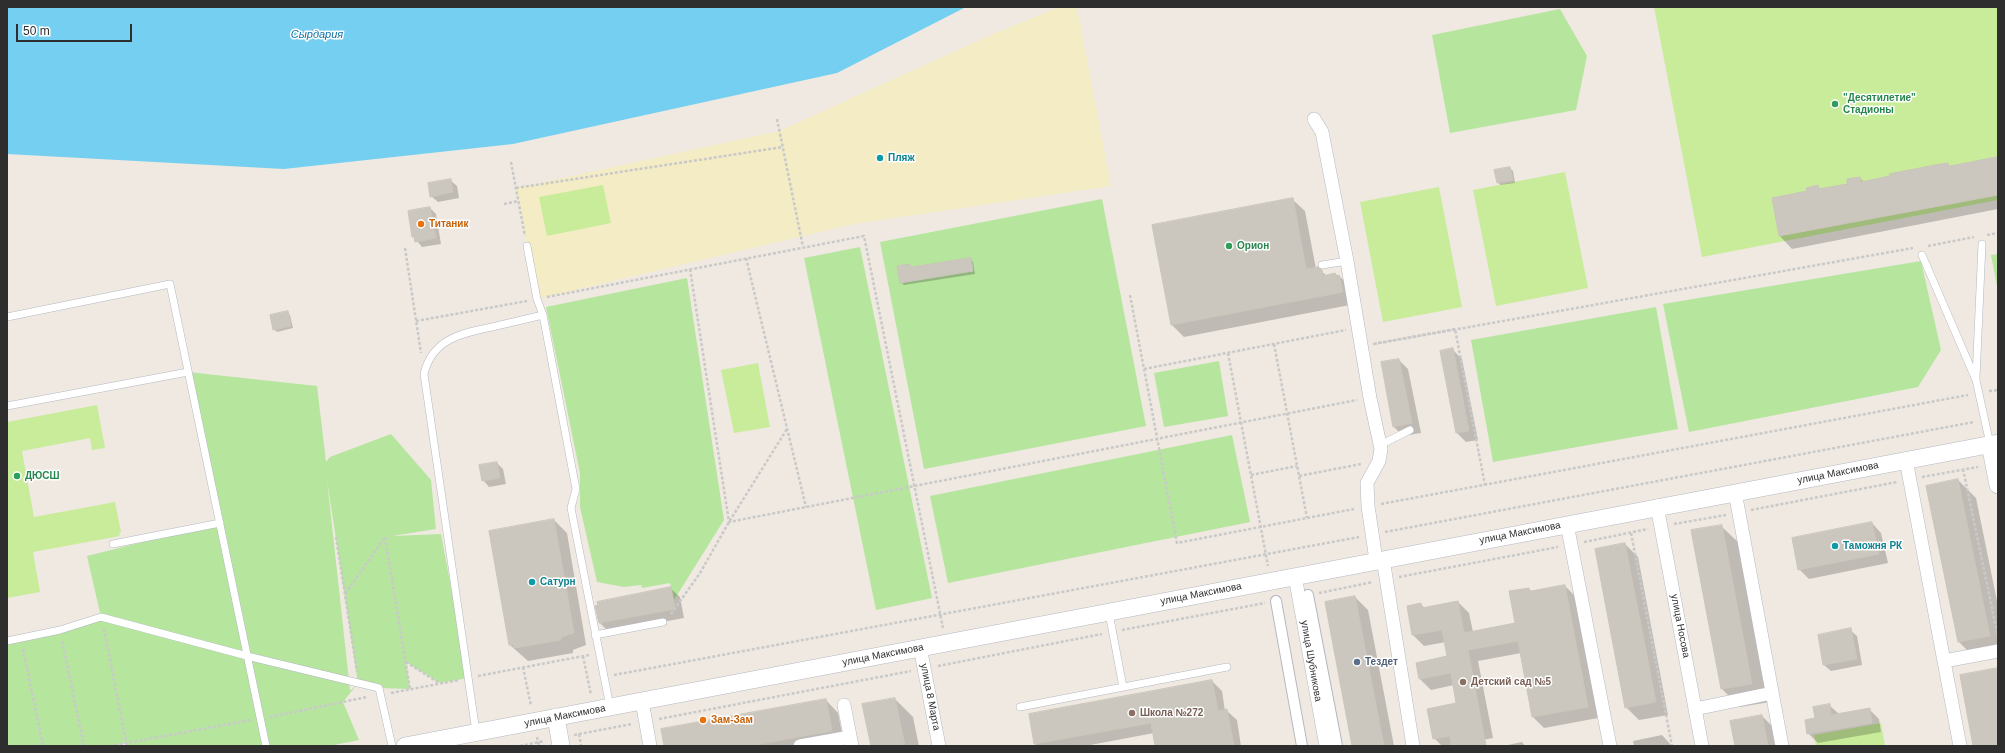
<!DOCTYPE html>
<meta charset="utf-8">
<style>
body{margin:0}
#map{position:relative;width:2005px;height:753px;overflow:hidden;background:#efe9e1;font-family:Arial,sans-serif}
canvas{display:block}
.frame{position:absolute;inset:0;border:8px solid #2e2e2e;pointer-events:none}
.scale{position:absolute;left:16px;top:24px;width:116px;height:18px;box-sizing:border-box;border:2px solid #2e2e2e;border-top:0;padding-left:5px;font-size:12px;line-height:14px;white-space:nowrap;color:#2e2e2e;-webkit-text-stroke:3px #fff;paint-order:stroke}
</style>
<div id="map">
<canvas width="2005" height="753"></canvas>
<div class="frame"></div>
<div class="scale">50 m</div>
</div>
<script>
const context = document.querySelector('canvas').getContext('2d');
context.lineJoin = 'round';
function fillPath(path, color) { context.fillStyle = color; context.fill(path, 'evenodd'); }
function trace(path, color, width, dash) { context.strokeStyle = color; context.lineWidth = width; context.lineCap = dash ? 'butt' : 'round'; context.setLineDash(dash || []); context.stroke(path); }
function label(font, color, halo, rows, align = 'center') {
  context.font = font + ' Arial,sans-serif'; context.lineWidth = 3; context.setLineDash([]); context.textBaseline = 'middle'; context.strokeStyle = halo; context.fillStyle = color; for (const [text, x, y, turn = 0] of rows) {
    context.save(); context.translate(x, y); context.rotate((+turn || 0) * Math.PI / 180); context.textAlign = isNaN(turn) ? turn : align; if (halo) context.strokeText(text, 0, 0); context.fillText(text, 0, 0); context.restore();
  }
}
fillPath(new Path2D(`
 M1560 9 1587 56 1576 110 1450 133 1432 35Z
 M1102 199 1146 426 924 469 880 242Z
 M860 247 932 598 876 610 804 258Z
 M1998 254V291L1991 255Z
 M1921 261 1941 350 1918 387 1689 432 1663 304Z
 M687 278 724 520 674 600 670 583 642 588 641 585 624 587 597 582 580 507V473L546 307Z
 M1656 307 1678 429 1493 462 1471 340Z
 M1219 361 1228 416 1164 427 1154 373Z
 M188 372 317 386 326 462 330 457 391 434 431 480 436 529 392 536 441 534 468 678 440 683 406 662 410 689 379 688 358 683 343 702 359 740 329 746H127V743L113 746H7V640L101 617 87 556 219 523ZM327 480 358 683 351 690H350Z
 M1232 435 1250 522 948 583 930 496Z`), '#b6e59e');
fillPath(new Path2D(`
 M1059 7H1077L1111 186 854 224 537 299 516 188 779 131 993 34Z`), '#f3ecc5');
fillPath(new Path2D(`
 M1654 7H1998V200L1702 257Z
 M1565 172 1588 288 1496 306 1473 190Z
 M603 185 611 223 547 236 539 197Z
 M1439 187 1462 307 1383 322 1360 202Z
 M758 363 770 427 734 433 721 370Z
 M97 405 105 448 92 450 90 438 22 451 34 517 115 502 121 532 119 533 120 536 33 552 40 592 7 598V422Z
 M1881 723 1885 746H1816L1814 735Z`), '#c9ec9a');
fillPath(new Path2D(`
 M7 7H966L837 73 513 144 284 169 7 154Z`), '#75cff0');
fillPath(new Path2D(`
 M1998 158V209L1792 249 1780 236 1773 199 1808 192 1818 187 1821 190 1849 184 1860 178 1864 182 1948 164 1950 167Z
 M1510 168 1513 171 1515 183 1500 185 1498 182Z
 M450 180 457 186 459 198 438 202 431 196Z
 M1292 199 1305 211 1316 269 1321 271 1327 276 1335 274 1339 276 1352 288 1355 304 1184 337 1172 325 1153 226Z
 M430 208 436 214 441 244 422 247 413 236Z
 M971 259 973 262 975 274 904 285 901 282 909 265 912 268Z
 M287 312 290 315 293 328 277 332 274 329Z
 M1452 349 1462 359 1478 440 1466 442 1457 433Z
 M1399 360 1408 369 1421 433 1403 436 1394 427Z
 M497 463 503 469 506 484 489 487 483 480Z
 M1958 480 1976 498 1998 606V656L1977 660 1959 642Z
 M554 520 567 533 586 645 573 650V653L528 661 510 645Z
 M1872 523 1881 533 1888 563 1809 579 1799 569Z
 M1721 526 1740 544 1770 702 1740 707 1722 689 1692 531Z
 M1625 544 1638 557 1668 715 1639 720 1626 707Z
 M1565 586 1576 597 1598 718 1544 728 1533 717 1521 653 1478 661 1493 738 1457 745V746H1442L1434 738 1457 704 1454 685 1431 690 1420 679 1449 657 1446 642 1424 646 1413 635 1408 607 1420 604 1425 608 1458 602 1469 613 1473 632 1516 624 1529 589 1532 592Z
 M670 588 680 597 684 618 609 632 600 623Z
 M1355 597 1368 610 1394 746H1353Z
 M1850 630 1857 636 1862 665 1831 671 1824 665 1819 636Z
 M1212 681 1222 691 1225 711H1227L1237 720 1241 746H1156L1154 733 1085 746H1037L1035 744 1030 715Z
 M895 699 913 717 919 746H872Z
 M826 700 838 713 844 743 829 746H665Z
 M1829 705 1839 714 1869 709 1879 719 1881 732 1818 743 1808 733 1816 719Z
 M1762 716 1780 734 1782 746H1736Z
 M1662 735 1672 746H1634L1633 741Z
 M1522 742 1525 746H1503Z`), '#0003');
const building = new Path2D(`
 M1998 157V195L1779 236 1772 198 1807 191 1806 188 1818 185 1819 189 1847 184V179L1860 177 1861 182 1890 176 1889 174 1935 165 1948 163 1949 166Z
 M1510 167 1513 180 1497 183 1494 170Z
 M451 179 453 192 430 197 428 183Z
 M1293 198 1306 269 1318 267 1322 270 1323 276 1335 273 1336 276 1339 275 1343 292 1171 325 1152 225Z
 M430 207 436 238 415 242 414 237H412L408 211Z
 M971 258 973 271 900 283 897 266 910 264V267Z
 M288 311 291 326 273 330 270 315Z
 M1453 348 1469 431 1456 433 1440 351Z
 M1399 359 1412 423 1393 427 1381 362Z
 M497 462 500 478 482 481 479 465Z
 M1958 479 1990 636 1958 642 1926 486Z
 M554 519 574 633 561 637V640L514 648V645H509L489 531Z
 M1872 522 1879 554 1798 570 1792 538Z
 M1722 525 1752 684 1721 689 1691 530Z
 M1625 543 1656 702 1625 708 1595 549Z
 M1565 585 1588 707 1532 717 1518 641 1468 650 1486 746H1451L1450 736 1433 739 1427 709 1456 703 1451 673 1419 679 1416 663 1447 656 1442 630 1412 635 1407 606 1421 603 1422 608 1458 601 1464 633 1515 623 1509 591 1529 588 1530 591Z
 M671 587 675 609 599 623 595 606 598 605 597 602Z
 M1355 596 1384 746H1352L1325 602Z
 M1851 628 1857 659 1823 665 1818 635Z
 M1998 668V746H1973L1960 675Z
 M1212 680 1218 711 1227 709 1234 746H1155L1151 723 1034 744 1029 714Z
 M895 698 905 746H871L862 704Z
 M826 699 832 731 749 746H664L661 729Z
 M1830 704 1831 715 1870 708 1872 723 1807 734 1805 720 1815 718 1813 707Z
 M1762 715 1768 746H1735L1730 721Z`);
fillPath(building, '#cbc7bf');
trace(building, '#cbc5ba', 1);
const service = new Path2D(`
 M527 246 537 299 543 315 576 489 571 508 610 707
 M1922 255 1976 380 1990 444
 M1322 265 1347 261
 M7 317 170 284 266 746
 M1976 378 1982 244
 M7 406 188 372
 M1380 445 1410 430
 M113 544 220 523
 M1109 613 1123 687
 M595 635 663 622
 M7 641 60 630 101 617 247 656 379 688 392 746
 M1020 707 1227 667
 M476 732 424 374C432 339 462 333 492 327 509 323 526 319 543 315`);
const pedestrian = new Path2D(`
 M1308 595 1337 746
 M1276 601 1302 746`);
const minor = new Path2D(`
 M1314 119 1322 132 1347 261 1370 398 1381 449 1379 461 1367 483 1368 506 1376 560
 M1906 460 1960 746
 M1735 492 1782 746
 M1657 506 1702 746
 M1567 524 1610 746
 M1383 559 1413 746
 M1295 576 1326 746
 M920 647 939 746
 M1944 661 1998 651
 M642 701 650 746
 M844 705 852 746
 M1695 709 1772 693
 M800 746 850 737`);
const tertiary = new Path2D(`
 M1990 444 1998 485
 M556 717 561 746
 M405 746 1998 443`);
trace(service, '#b4b7c1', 8);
trace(pedestrian, '#b4b7c1', 12);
trace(minor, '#b4b7c1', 14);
trace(tertiary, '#b4b7c1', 18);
trace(new Path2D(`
 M777 119 803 247
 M511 162 525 236
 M516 188 783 147
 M504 204 518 201
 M1987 235 1998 233
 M1928 246 1974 237
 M405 248 421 353
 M746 258 806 507
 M690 269 729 522 1357 400
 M1130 295 1177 543 1354 509
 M547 297 864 236 943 628
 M416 321 527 301
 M1274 344 1307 518
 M1373 344 1455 329 1485 485
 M1374 344 1913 248
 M1228 353 1268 566
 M1144 369 1346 330
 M1989 391 1998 390
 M1963 469 1998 637
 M1251 475 1297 466
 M1299 476 1361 464
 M1922 477 1978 467
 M1381 504 1968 395
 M1751 510 1897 482
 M1674 524 1726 515
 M1385 532 1974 422
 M1631 533 1672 746
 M336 537 357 672
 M1584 542 1648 529
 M1399 577 1558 547
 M1319 593 1373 582
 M345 594 385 537 410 689
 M671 614 700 573 729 522 787 429
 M104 629 127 746
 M1122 630 1265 603
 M62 641 84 746
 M23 649 43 746
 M583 656 591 695
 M406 662 439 683
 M938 666 1102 634
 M523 667 531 706
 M614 675 1359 537
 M478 676 589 655
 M391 693 459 680
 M270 717 367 697
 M659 719 911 671
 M579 734 581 746
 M574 735 632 724
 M537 737 539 746
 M110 746 251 720
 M520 746 544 741`), '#c9c9c9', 2.5, [3, 2]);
trace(service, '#fff', 7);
trace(pedestrian, '#fff', 10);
trace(minor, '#fff', 13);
trace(tertiary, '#fff', 17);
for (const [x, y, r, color] of [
 [1835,104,4,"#2e9e5b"],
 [880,158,4,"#0f9aa8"],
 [421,224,4,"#e8710a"],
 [1229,246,4,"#2e9e5b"],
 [17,476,4,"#2e9e5b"],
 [1835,546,4,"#0f9aa8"],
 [532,582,4,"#0f9aa8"],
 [1357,662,4,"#5c6f8a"],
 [1463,682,4,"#8d6e63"],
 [1132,713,4,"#8d6e63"],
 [703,720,4,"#e8710a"]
]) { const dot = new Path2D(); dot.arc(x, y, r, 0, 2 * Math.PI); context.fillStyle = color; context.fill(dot); trace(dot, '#fff', 1.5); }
label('bold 10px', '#27864d', '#fff', [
 ["\"Десятилетие\"",1843,98],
 ["Стадионы",1843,110],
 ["Орион",1237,246],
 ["ДЮСШ",25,476]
], 'left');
label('bold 10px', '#0d838f', '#fff', [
 ["Пляж",888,158],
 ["Таможня РК",1843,546],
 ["Сатурн",540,582]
], 'left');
label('bold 10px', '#c56008', '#fff', [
 ["Титаник",429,224],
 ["Зам-Зам",711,720]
], 'left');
label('10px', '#2e2e2e', '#fff', [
 ["улица Максимова",1838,473,-11],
 ["улица Максимова",1520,533,-11],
 ["улица Максимова",1201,594,-11],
 ["улица Носова",1680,626,79],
 ["улица Максимова",883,655,-11],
 ["улица Шубникова",1311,661,80],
 ["улица 8 Марта",930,697,79],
 ["улица Максимова",565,716,-11]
]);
label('bold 10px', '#4e5e75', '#fff', [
 ["Тездет",1365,662]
], 'left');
label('bold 10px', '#785e54', '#fff', [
 ["Детский сад №5",1471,682],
 ["Школа №272",1140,713]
], 'left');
label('italic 11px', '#0d6fa3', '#fff', [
 ["Сырдария",317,35]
]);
</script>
